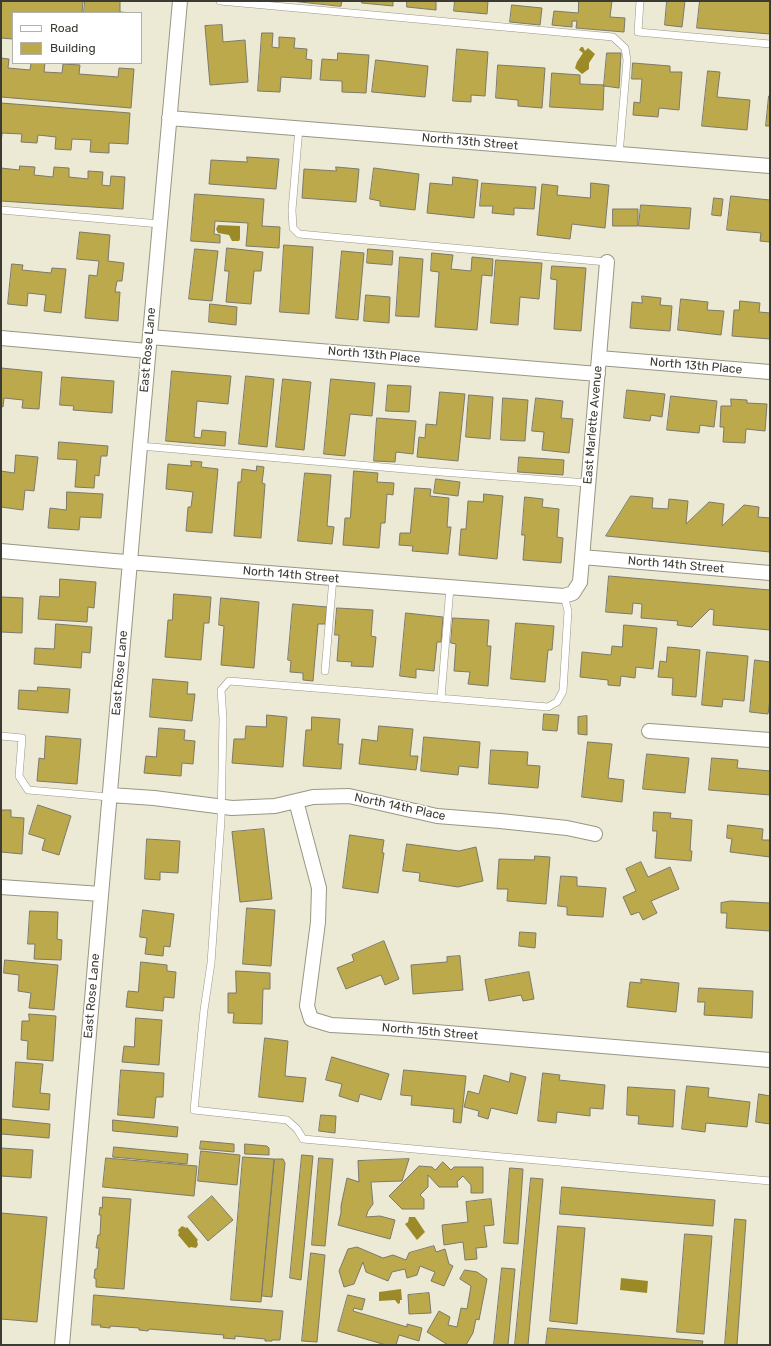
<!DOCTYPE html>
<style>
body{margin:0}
#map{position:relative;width:771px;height:1346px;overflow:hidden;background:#ece9d5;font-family:Rubik,sans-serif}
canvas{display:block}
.frame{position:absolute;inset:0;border:2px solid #3c3b33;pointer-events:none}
.legend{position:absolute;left:12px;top:12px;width:130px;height:52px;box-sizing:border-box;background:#fff;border:1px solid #b1b1ad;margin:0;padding:5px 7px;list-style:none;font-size:12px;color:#3c3b33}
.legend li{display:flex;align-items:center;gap:8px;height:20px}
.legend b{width:20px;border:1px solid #b1b1ad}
</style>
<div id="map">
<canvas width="771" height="1346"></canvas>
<div class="frame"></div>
<ul class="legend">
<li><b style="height:5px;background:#fff"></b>Road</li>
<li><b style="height:11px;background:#bba94b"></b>Building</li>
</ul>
</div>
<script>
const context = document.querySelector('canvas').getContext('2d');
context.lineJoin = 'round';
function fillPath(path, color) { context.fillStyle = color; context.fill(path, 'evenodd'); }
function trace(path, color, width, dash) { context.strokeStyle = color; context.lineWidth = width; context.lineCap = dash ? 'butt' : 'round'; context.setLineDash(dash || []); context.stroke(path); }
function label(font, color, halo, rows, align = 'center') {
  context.font = font + ' Rubik,sans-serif'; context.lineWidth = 3.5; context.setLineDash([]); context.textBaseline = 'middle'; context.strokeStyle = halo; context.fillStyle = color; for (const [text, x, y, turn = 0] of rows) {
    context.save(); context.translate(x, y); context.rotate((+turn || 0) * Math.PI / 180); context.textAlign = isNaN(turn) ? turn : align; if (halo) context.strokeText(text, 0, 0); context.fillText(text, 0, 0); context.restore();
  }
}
fillPath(new Path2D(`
 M581 47H583L585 51 588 48 595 54 589 63V69L582 74 575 68 577 62 583 53 579 50Z
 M218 225 240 226V239L239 241H232L229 235 218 233 216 229Z
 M409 1217H415L425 1232 417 1240 405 1224 408 1222Z
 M182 1226 186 1228 187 1227 198 1240 197 1241 198 1245 196 1248 191 1247 189 1248 178 1235 179 1233 178 1230Z
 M621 1278 648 1281 647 1293 620 1290Z
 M401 1289 402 1300H400V1303L398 1304 395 1300 379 1301V1292Z`), '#9c8a28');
const building = new Path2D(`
 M1 1H83L82 13H13V39L1 38Z
 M85 1H120V12L132 13H84Z
 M291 1H342L341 6Z
 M362 1H393V6L362 3Z
 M407 1H436V10L407 7Z
 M455 1H488L487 14 454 11Z
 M579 1H612L610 17 625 18 624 32 576 28 577 21H572V27L552 25 554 11 578 13Z
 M667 1H685L682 27 665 25Z
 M700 1H770V34L697 28Z
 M512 5 542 8 540 25 510 22Z
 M222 25 223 42 245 40 248 82 210 85 205 26Z
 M262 33H273L272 47 279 48V37L295 38 294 48 307 49 306 59 312 60 311 79 281 77 280 92 258 91Z
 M457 49 488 52 485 96 471 95V102L453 101Z
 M338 53 369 55 366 93 342 92V81L320 80 322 59 337 60Z
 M607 53H621L619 88 604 86Z
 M1 58 9 59 8 68 30 70 31 63H45L44 72 62 73 63 64 80 65 79 74 118 77 119 68 134 69 131 108 1 97Z
 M376 60 428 66 425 97 372 92Z
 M633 63 670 66V72H682L679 110 659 108 658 117 633 115 634 102 640 103 642 79H632Z
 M498 65 545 68 542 108 518 106V100L496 98Z
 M708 71 720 72 717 97 750 100 747 130 702 126Z
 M552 73 580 75V84L604 85 603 110 550 107Z
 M769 96H770V126H766Z
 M1 103 130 113 128 144 109 143V153L90 152 91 140 72 139 71 150 55 149 56 137 38 135 37 143 21 142 22 134 2 133 1 144Z
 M247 157 279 159 276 189 209 184 211 160 247 162Z
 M20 166 35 167 34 175 53 177 54 167 69 168V177L88 179V171L103 172 102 185 110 186 111 176 125 177 123 209 1 201V168L19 170Z
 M336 167 359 169 356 202 302 198 304 169 336 171Z
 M374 168 419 174 415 210 380 206V201L370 199Z
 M453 177 478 180 474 218 427 213 430 183 452 185Z
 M482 183 536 187 534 209 514 208V215L492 213 493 206H480Z
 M591 183 609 185 605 228 572 224 570 239 537 235 542 184 558 186 557 195 590 198Z
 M195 194 264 199 262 226 280 227 279 248 246 246 248 223 215 221 214 234 220 235V243L191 241Z
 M731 196 770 200V242L760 241 761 233 727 230Z
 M714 198 723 199 721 216 712 215Z
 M641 205 691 208 689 229 639 226Z
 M613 209H638V226H613Z
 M80 232 110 235 108 261 124 263 122 281H117L115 292H120L118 321 85 318 89 275 97 276 99 261 77 259Z
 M284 245 313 247 309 314 280 312Z
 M227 248 263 252 261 271H254L251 304 226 302 229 271H225Z
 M195 249 218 251 212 301 189 299Z
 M368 249 393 251 392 265 367 263Z
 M342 251 364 253 358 320 336 318Z
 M432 253 453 255 451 269 471 271 472 257 493 259 492 276 482 275 477 330 435 327 439 272 431 271Z
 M400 257 423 259 419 317 396 316Z
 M496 260 542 263 539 299 520 297 518 325 491 323Z
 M12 264 23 265 22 270 51 273 52 268 66 269 61 313 44 311 46 295 28 293 27 306 8 304Z
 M552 266 586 268 581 331 554 329 557 280 551 279Z
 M366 295 390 297 389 323 364 321Z
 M642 296 661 298 660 305 672 306 670 331 630 328 632 302 642 303Z
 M681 299 708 302 707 310 724 311 721 335 678 330Z
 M740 301 760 303 759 312 770 313V339L732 336 734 310H739Z
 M210 304 237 307 236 325 209 322Z
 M1 368 42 372 39 409 22 408 23 400 4 398 3 407 1 406Z
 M172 371 231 376 228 404 197 401 194 437 201 438 202 430 226 432 225 446 166 441Z
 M246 376 274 379 267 447 239 444Z
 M62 377 114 381 112 413 73 410 74 406 60 405Z
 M283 379 311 382 304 450 276 447Z
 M331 379 375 383 372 416 350 414 345 456 324 454Z
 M388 385 411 386 409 412 386 411Z
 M627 390 665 394 662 417 651 415 650 421 624 418Z
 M440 392 465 394 458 461 417 457 419 437 425 438 426 424 436 425Z
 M469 395 493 397 490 439 466 437Z
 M671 396 717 401 714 427 700 425 699 433 667 430Z
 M503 398 528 400 525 441 501 440Z
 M536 398 563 401 561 418 573 419 569 453 542 450 544 432 532 431Z
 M731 399 747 400V403L767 404 765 431 746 429 745 443 723 442 724 427H720L721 406H731Z
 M377 418 416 421 413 454 396 452 395 462 374 461Z
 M59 442 108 446 107 456H101L99 476 95 475 94 488 75 487 77 460 58 459Z
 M16 455 38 457 34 491 25 490 23 510 1 507V471L14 473Z
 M519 457 564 460 563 475 518 472Z
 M191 461 202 462 201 467 218 469 212 533 186 531 188 507H191L193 492 166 489 168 464 191 466Z
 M257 466 264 467 262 483 265 484 261 538 234 536 238 482H241L242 469 256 471Z
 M354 471 378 473 377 482 394 483 393 495 387 494 385 523H381L379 548 343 545 345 518H350Z
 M305 473 331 475 327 526 334 527 332 544 298 541Z
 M436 479 460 482 458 496 434 493Z
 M415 488 431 489 430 496 449 498 447 527H451L448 554 412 551 413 546 399 545 400 533H410Z
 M67 492 103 494 101 518 80 517 79 530 48 528 50 508 66 510Z
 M484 494 503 496 497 559 459 555 461 529H466L468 501 483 502Z
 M631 496 653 498 652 508 668 509 669 499 688 501 686 524 709 502 724 504 722 526 744 505 759 507 758 517 770 518V552L606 536Z
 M525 497 543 499 542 507 559 509 557 537 563 538 561 563 523 560 525 535H522Z
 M609 576 770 590V630L713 625 714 610 710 609 692 627 677 625 678 621 641 618 642 604 633 603 632 614 606 612Z
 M60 579 96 582 94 608 88 607 87 622 38 619 40 596 59 597Z
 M174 594 211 597 209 623H204L201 660 165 657 168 620H172Z
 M1 597 23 598 22 633 1 632Z
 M221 598 259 602 254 668 221 665 224 626 219 625Z
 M293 604 327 607 325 624H318L313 681 303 680V673L290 672 291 661 288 660Z
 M337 608 373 610 371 636 376 637 373 667 351 666 352 662 337 661 339 635H335Z
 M406 613 443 617 441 642H437L434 671 416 669V678L400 676Z
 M453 618 489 620 487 646H491L488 686 468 684 470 672 454 671 456 644 451 643Z
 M516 623 554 626 552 650H548L545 682 511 679Z
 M56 624 92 627 90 653 82 652 81 668 34 664 35 648 54 649Z
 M624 625 657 628 653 669 636 667 635 678 621 676 620 686 608 685V680L580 677 582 652 611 655 612 646 622 647Z
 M668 647 700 650 696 697 672 695 673 678 658 677 660 661 666 662Z
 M707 652 748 656 744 701 723 699 722 707 702 705Z
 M755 660 770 662V700L768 714 750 712Z
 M153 679 188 682 187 694H195L192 721 150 717Z
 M38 687 70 689 68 713 18 709 19 690 37 691Z
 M544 714 559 715 557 731 543 730Z
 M267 715 287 717 283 767 232 763 234 739H245L246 726 266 727Z
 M587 716V735L578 734V717Z
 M312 717 340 719 338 744H343L341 769 303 766 306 730H311Z
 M379 726 413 729 410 756H418L416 770 359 764 362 739 377 741Z
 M159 728 185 730 184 740 195 741 193 764 182 763 181 776 144 773 146 756 156 757Z
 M46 736 81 739 77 784 37 781 39 758 44 759Z
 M424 737 480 742 478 768 459 766 458 775 421 771Z
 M588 742 612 744 608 778 624 780 622 802 582 797Z
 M491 750 528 752 527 765 540 766 538 788 489 784Z
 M647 754 689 758 685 793 643 789Z
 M712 758 738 760 737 768 770 771V795L709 790Z
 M38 805 71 816 59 855 42 850 45 839 29 834Z
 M1 810H11V817L24 818 22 854 1 852Z
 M654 812 671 813 670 818 692 820 690 851H692L691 861 655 858 657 831H653Z
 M728 825 763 829 762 840H770V857L730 852 732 839 727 838Z
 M264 829 272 899 240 902 232 832Z
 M350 835 384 840 382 853H384L378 893 343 888Z
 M147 839 180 841 178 873 160 872V880L145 879Z
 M407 844 459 851 476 847 483 881 458 887 419 881 420 873 403 871Z
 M535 856 550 857 546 904 507 901 508 889H497L499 859 534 860Z
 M641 862 648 877 670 867 679 889 651 901 657 913 643 920 639 912 631 915 623 897 636 891 626 869Z
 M561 876 577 877V886L606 888 603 917 567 915V907L558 906Z
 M731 901 770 903V931L726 928 727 913H721V903Z
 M247 908 275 910 271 966 243 964Z
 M143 910 174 914 170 947 164 946 163 956 145 954 147 938 140 937Z
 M30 911 58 912 57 939 62 940 61 960 34 959 35 944H28Z
 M520 932 536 933 535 948 519 946Z
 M384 941 399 979 385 985 381 975 346 989 337 968 354 961 352 955Z
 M460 956 463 990 413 994 411 965 447 962V957Z
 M5 960 58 965 54 1010 29 1008 31 993 18 991 19 975 4 973Z
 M141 962 167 965V971L176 972 174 998 164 997 163 1011 126 1007 128 991 138 992Z
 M236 971 270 973V989H263L262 1024 233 1023 234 1013H228V993H236Z
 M529 972 534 999 523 1001 521 995 489 1001 485 980Z
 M641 979 679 983 676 1012 627 1007 630 982 641 983Z
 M699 988 753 991 752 1018 704 1015 705 1002H698Z
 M29 1014 56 1016 53 1061 27 1059 28 1041 21 1040 22 1021H29Z
 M136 1018 162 1020 159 1065 122 1062 124 1046 134 1047Z
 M265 1038 288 1041 285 1076 306 1078 303 1102 259 1097Z
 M332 1057 389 1074 381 1100 360 1094 358 1102 339 1096 342 1084 326 1080Z
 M16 1062 43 1064 40 1093 50 1094 49 1110 13 1107Z
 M121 1070 164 1073 163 1097H156L154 1118 118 1115Z
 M404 1070 466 1076 461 1123 453 1122 454 1109 411 1105 412 1096 401 1095Z
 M511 1073 526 1077 517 1114 491 1108 488 1119 478 1116 479 1111 464 1107 468 1091 479 1094 484 1075 509 1082Z
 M543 1073 560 1075 559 1080 605 1085 603 1109 590 1108V1116L557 1112 556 1123 538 1121Z
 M687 1086 709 1088 708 1097 750 1102 747 1127 706 1123 705 1132 682 1129Z
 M628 1087 675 1090 673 1127 638 1124 639 1116 627 1115Z
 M759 1094 770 1096V1124L756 1122Z
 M321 1115 336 1116 335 1133 319 1131Z
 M1 1119 50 1124 49 1138 1 1134Z
 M113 1120 178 1127 177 1137 113 1131Z
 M201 1141 234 1144V1152L200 1149Z
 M245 1144 267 1146 269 1148V1155L245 1154Z
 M114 1147 188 1154 187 1164 113 1157Z
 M1 1148 33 1150 31 1178 1 1176Z
 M201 1151 240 1155 237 1185 198 1181Z
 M302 1155 313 1156 301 1280 290 1278Z
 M243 1157 274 1159 261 1302 231 1300Z
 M106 1158 197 1166 194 1196 103 1187Z
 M319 1158 333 1159 325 1246 312 1245Z
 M275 1159H283L285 1163 272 1297 262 1296Z
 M409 1159 402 1181 371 1182 373 1204 368 1211 366 1217 380 1216 395 1220 390 1239 338 1225 341 1213V1206L347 1178 359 1182 358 1161Z
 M443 1162 451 1170 454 1167H483V1193H471V1185L463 1176 457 1182 458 1187H439L428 1175V1187L420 1195 424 1199V1209H402L389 1196 419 1166 432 1167 435 1170Z
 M510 1168 523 1169 518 1244 504 1243Z
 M531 1178 543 1179 528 1345H515Z
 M562 1187 715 1200 713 1226 560 1214Z
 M212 1196 233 1220 208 1241 188 1217Z
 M103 1197 131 1199 124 1289 96 1287V1279L94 1278 95 1269H97L99 1248H96L98 1235H100L101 1215H99L100 1207 102 1208Z
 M491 1199 494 1225 484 1226 487 1247 476 1248 477 1259 465 1260 463 1242 444 1245 442 1225 468 1222 466 1202Z
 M1 1213 47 1217 37 1322 1 1319Z
 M735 1219 746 1220 737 1345H725Z
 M558 1226 585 1228 577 1324 550 1321Z
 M685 1234 712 1236 704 1334 677 1332Z
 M434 1246 436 1252 445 1249 449 1264 453 1266 444 1286 431 1281 435 1272 420 1266 417 1275 407 1278 405 1269 392 1272 388 1281 366 1272 363 1262 354 1284 344 1287 339 1271 348 1249 357 1247 383 1258 393 1255 406 1260 409 1253Z
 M311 1253 325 1255 317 1342 302 1341Z
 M502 1268 515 1269 508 1345H494Z
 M465 1270 477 1272 487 1279 479 1320 476 1319 473 1333 466 1345H448L427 1332 439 1311 450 1317 448 1325 457 1327 461 1308 467 1309 471 1286 460 1279Z
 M429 1293 431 1313 409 1314 408 1295Z
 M94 1295 283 1311 280 1340H272V1341H265V1339L235 1336V1339L223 1338 224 1335 149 1329 148 1331 139 1330V1328L110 1326V1328L100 1327 101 1325H92Z
 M348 1295 365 1299 362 1310 354 1308 353 1311 407 1327V1324L422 1328 419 1341 399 1335 396 1345H386L338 1331Z
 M548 1328 703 1341 702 1345H546Z`);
fillPath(building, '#bba94b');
trace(building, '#7d7968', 1);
const service = new Path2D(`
 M220 1 613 37 625 48 627 60 619 155
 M640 1 638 32 770 44
 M299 128 292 210 293 228 299 234 607 262
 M1 210 160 224
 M140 446 428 471 588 483
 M564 596 568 611 563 691 557 702 548 707 229 681 221 690 223 719 221 820 211 963 204 1010 194 1110 287 1120 297 1129 303 1139 770 1181
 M325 671 333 578
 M441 698 450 587
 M1 736 22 738 19 776 28 790 109 797`);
const minor = new Path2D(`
 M169 118 770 166
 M150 337 598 374
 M1 338 148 351
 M599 358 770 372
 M1 551 114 561 564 596 573 593 580 582 607 262
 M582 557 770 573
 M649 731 770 740
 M110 795 154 798 232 808 275 806 313 797 349 796 437 816 500 821 567 828 595 834
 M296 801 319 888 318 922 307 1006 311 1019 331 1025 388 1028 770 1060
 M1 887 101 894
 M62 1345 140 446 180 1`);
trace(service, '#999683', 8);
trace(minor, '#999683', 16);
trace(service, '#fff', 7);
trace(minor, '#fff', 14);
label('12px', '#3c3b33', '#fff', [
 ["North 13th Street",470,142,5],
 ["East Rose Lane",148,350,-85],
 ["North 13th Place",374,355,5],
 ["North 13th Place",696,366,5],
 ["East Marlette Avenue",593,425,-85],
 ["North 14th Street",676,565,5],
 ["North 14th Street",291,575,5],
 ["East Rose Lane",120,673,-85],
 ["North 14th Place",400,807,12],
 ["East Rose Lane",92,996,-85],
 ["North 15th Street",430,1032,5]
]);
</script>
